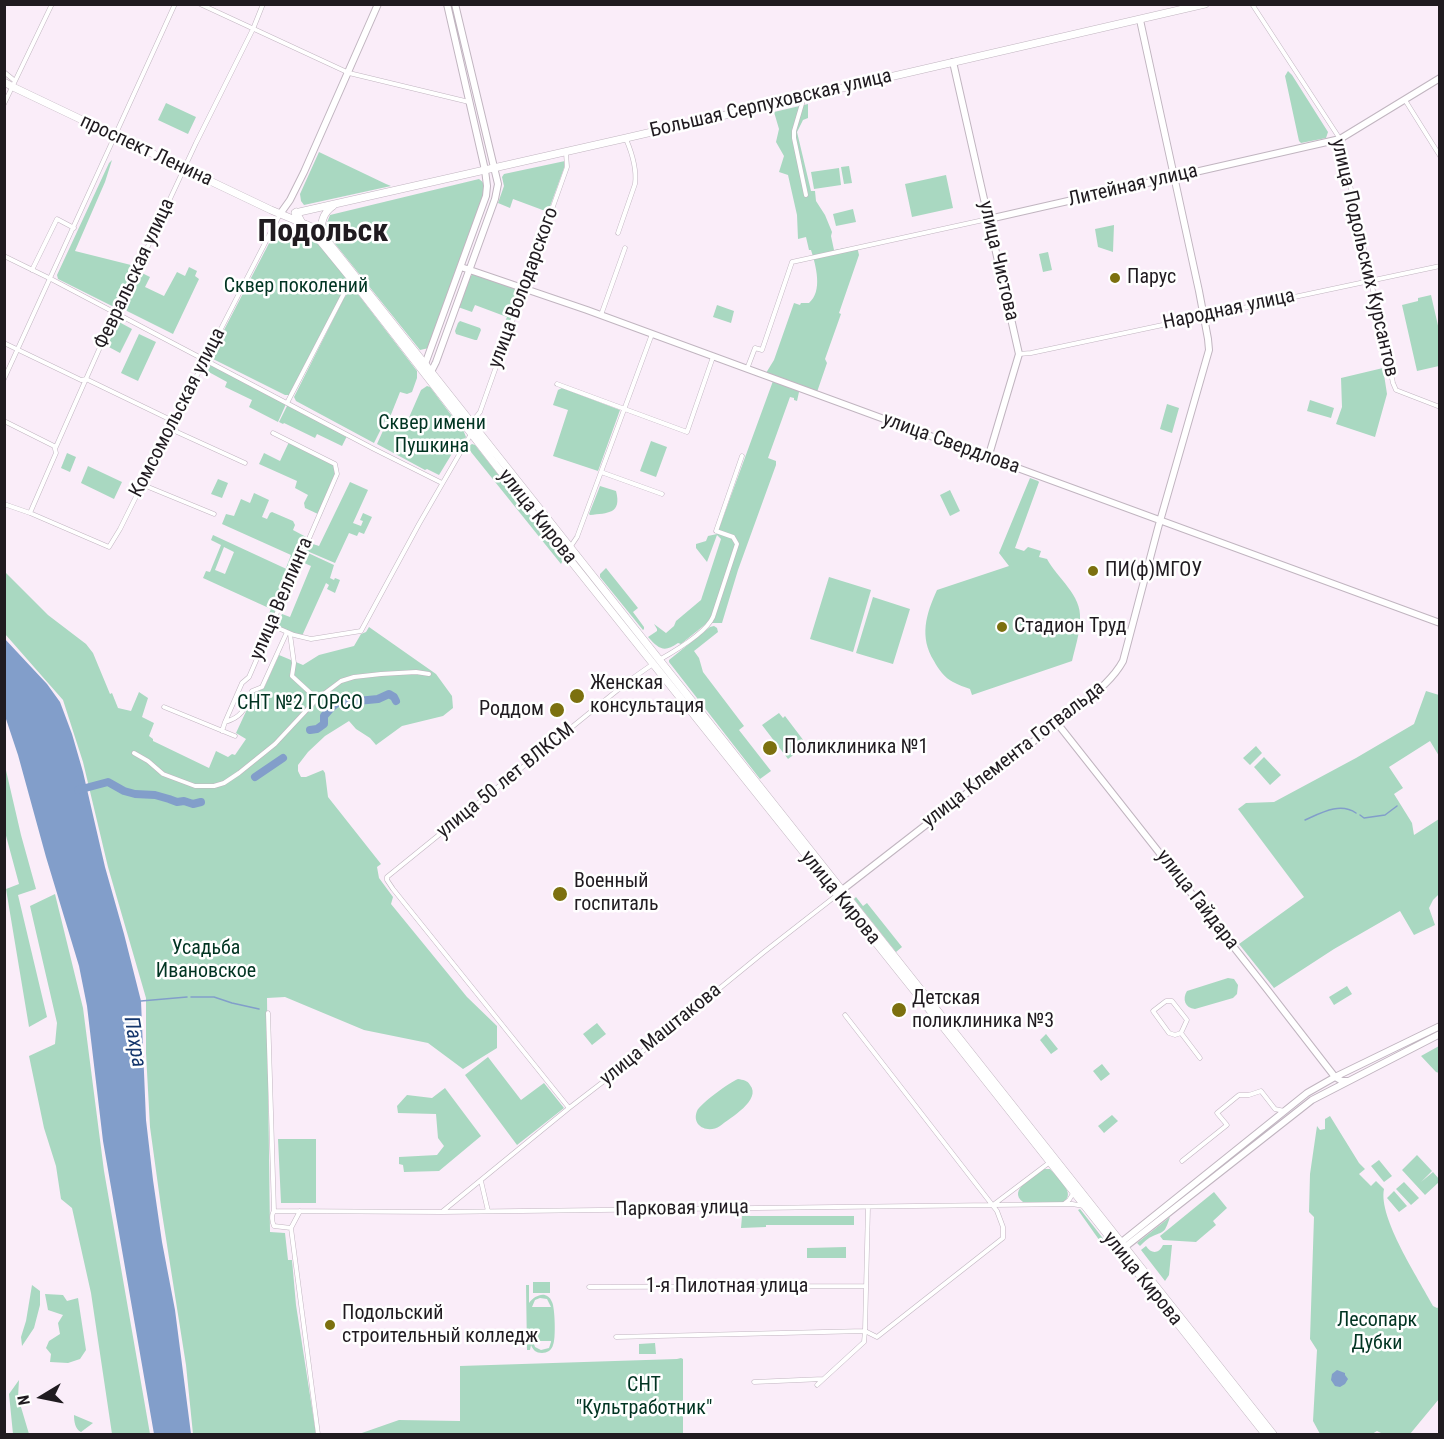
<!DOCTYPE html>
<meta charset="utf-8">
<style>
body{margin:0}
#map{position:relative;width:1444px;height:1439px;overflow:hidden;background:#faedf9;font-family:"Roboto Condensed",sans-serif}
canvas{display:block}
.frame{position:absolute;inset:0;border:6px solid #201b20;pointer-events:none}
.north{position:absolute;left:12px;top:1367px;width:60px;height:60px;-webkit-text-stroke:4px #fff;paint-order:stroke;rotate:260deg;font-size:16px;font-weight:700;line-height:24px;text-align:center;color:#201b20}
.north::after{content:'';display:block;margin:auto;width:21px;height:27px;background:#201b20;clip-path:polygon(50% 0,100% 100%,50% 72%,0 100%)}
</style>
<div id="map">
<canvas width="1444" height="1439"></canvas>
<div class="frame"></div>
<div class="north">N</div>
</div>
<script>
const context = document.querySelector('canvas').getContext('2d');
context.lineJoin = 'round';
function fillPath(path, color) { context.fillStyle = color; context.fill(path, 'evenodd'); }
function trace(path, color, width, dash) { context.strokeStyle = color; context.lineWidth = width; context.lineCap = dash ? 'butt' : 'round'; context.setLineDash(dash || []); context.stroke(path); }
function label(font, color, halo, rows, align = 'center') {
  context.font = font + ' "Roboto Condensed",sans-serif'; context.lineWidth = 5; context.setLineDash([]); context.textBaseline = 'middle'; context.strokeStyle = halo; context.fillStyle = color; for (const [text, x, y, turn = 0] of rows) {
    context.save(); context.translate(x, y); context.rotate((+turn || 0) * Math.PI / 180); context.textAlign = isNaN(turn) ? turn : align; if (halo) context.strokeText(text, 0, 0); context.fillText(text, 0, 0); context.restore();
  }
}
fillPath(new Path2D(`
 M1288 71 1292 75 1328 132 1326 138 1301 143 1299 141 1285 76Z
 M166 103 196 117 188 134 158 120Z
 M808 104V118L803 120 797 132 811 191H815L816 201 825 215 832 232 831 236 834 250 857 246 859 255 839 313 841 314 825 359 827 363 817 392 766 373 774 360 794 303 800 305 801 303H809C823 291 816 266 811 250H809L806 237 798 239 797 215 788 175 779 172 784 156 776 142 779 129 774 112Z
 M319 152 386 184 391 186 304 205 301 201 300 194Z
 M112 160 105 182 75 251 135 266 116 305 112 306 58 279 57 275 109 163Z
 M565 161 564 168 548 212 513 199 510 208 498 203 504 186 502 177 504 174Z
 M849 166 852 183 844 184 841 167Z
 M839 168 841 185 814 189 811 172Z
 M946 175 953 208 912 217 905 184Z
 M479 179C488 185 484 193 483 203L429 348 420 350 324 230 330 215Z
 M853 209 856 222 836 226 833 214Z
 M282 223 318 242 349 281 290 395H285L211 358V355L279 224Z
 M1114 225 1113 252 1098 247 1095 229Z
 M1048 252 1052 270 1043 272 1039 254Z
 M189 267 197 271 195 276 199 279 173 334 127 311 125 308 142 273 150 277 145 287 164 296 177 272 185 276Z
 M473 274 522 291 510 326 504 324 507 317 475 305 472 312 458 307 469 278Z
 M351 289H354L417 371V378L412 392 407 394 400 392 388 422 404 429 421 390 427 386 430 387 464 432 466 437 460 446 456 447 439 475 427 469 425 470 377 444 387 422 385 421 374 443 296 401 294 397 344 298Z
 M1431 295 1439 330V366L1417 371 1402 305 1418 301V298Z
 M717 305 734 311 731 323 713 317Z
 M460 321 480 328 481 330 477 340H475L456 334 455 331 458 323Z
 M119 322 132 329 120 353 107 346Z
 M139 334 156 342 138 381 121 373Z
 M211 365 286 404 278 422 249 407 252 400 225 387 227 382 207 371Z
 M1383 368 1387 394 1375 437 1336 424 1342 407 1341 378Z
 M773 381 798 390 799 392 797 401 794 400V398L790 397 768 458 776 461V465L738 570 722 623H707L681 644 678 643C664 653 659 649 648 637L657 631V629L654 624 666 633 674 626 676 621 701 600 721 539 717 535 707 562 696 548V544L706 541 708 536 717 534Z
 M562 388 620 410 598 471 553 456 568 410 553 405 558 390Z
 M1310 400 1334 408 1331 418 1307 411Z
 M288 404 347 436 342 446 317 434 315 438 284 423 283 424 279 422Z
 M1167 404 1179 408 1172 433 1160 429Z
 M651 441 667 447 656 477 640 471Z
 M289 442 334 465 336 474 318 514 305 508 304 503 308 495 295 488 297 481 259 464 264 453 280 461Z
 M472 444 475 445 548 538 547 540 564 558 561 564 467 447Z
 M67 453 76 457 70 472 61 468Z
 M88 466 122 482 114 499 81 483Z
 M1030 478 1038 481 1039 482 1015 548 1024 551 1028 547 1041 551 1039 557 1047 559C1057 578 1082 595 1080 619 1080 633 1075 648 1072 661L972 695 970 689C965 687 958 685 953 682 945 678 938 669 934 661 919 637 926 614 937 590L1009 566 999 553Z
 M218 479 228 483 222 498 211 494Z
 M350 482 368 490 353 523 361 526 363 521 360 520 363 513 372 517 364 534 359 532 357 536 349 533 335 563 307 551 310 543 319 546Z
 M600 486 616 491C622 514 608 513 590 515L589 514Z
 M950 490 960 511 950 516 940 495Z
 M254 493 269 500 262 517 267 519 270 513 272 512 293 521 295 525 293 530 308 538 294 571 286 568 291 555 222 524 226 514 234 516 241 499 250 503Z
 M213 535 293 572 272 622 266 620 271 609 203 578 206 571 210 572 221 545 211 540ZM224 547 234 552 225 574 215 570Z
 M306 552 334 565 330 578 334 580 335 578 340 580 335 593 327 589 329 585 326 583 302 636 276 627 282 614 290 617 311 566 302 562Z
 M606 568 638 608 633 612 644 627V629L643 630 600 577V574Z
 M4 571 48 615 86 644 93 653 110 694 112 693 118 708 131 711 139 692 148 698 142 717 154 723 149 736 153 739V741L209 768 216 751 228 757 232 754 235 755 246 739 236 733 255 692 264 688 279 655 303 665 319 655 354 646 361 634 366 632 369 627 436 674 452 696 453 708 443 716 402 726 376 745 370 738 356 729 349 721 325 736 308 752 298 765V771L301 777H306L323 770 325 773 328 797 381 864 377 867 379 878 393 897 391 904 467 997 497 1026V1048L463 1069 428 1043 364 1030 285 997 267 998 270 1232 285 1233 288 1260H292L296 1305 316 1434H193L186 1365 161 1207 150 1127 146 1053V998L108 867 83 762 63 700 5 634Z
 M829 577 871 590 853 652 810 639Z
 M873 597 910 609 893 664 856 653Z
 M714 626 717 628 718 632 694 651 699 658 703 672 744 726 739 730 771 771 760 779 669 662V660L710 627Z
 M1426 691 1439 695V756L1430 741 1389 767 1403 788 1394 794 1412 823 1414 835 1439 819V894L1433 900 1429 908 1435 925 1414 935 1400 911 1334 949 1274 988 1239 944 1304 897 1238 809 1246 803 1274 802 1356 758 1414 724Z
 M779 713 783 718 785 716 807 745 788 759 762 725Z
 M1256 746 1262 753 1250 765 1243 758Z
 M1264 757 1281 775 1270 785 1254 767Z
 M5 766 21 835 36 889 18 895 47 1017 29 1027 6 889 19 884 5 832Z
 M55 894 83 1008 104 1171 150 1434H112L91 1293 72 1208 61 1199 56 1166 44 1128 29 1056 55 1044 57 1023 30 906Z
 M856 897 863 906 867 903 902 947 896 952 854 899Z
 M1228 978 1234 979 1238 985 1237 994 1233 998 1195 1009C1185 1008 1182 999 1187 991Z
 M1347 986 1352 994 1334 1005 1329 997Z
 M597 1023 606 1034 592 1045 583 1034Z
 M1046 1034 1058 1049 1051 1054 1040 1040Z
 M1439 1046V1073L1436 1072 1421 1056Z
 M488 1057 521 1100 544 1083 564 1108 517 1145 465 1075Z
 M1102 1064 1110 1074 1101 1081 1093 1071Z
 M738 1079C743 1080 747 1080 750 1085 762 1100 730 1118 720 1126 708 1134 691 1126 697 1111 700 1104 730 1082 738 1079Z
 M445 1088 481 1136 439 1171 404 1172 403 1165 399 1164V1157L437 1155 444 1146 438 1138 436 1114 398 1113 397 1106 407 1095 432 1098Z
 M1112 1115 1118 1121 1104 1133 1098 1126Z
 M1330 1116 1359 1163 1365 1169 1359 1174 1371 1186 1376 1181 1384 1189C1378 1218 1419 1279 1433 1306L1437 1308 1439 1307V1399L1410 1434H1383L1377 1431 1372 1434H1320L1313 1421 1317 1350 1310 1339 1314 1217 1309 1212 1310 1174 1317 1126 1320 1130 1325 1129V1119Z
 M278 1139H316V1203H281Z
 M1417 1155 1432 1171 1421 1182 1433 1172 1439 1179V1182L1425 1195 1402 1170Z
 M1379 1160 1392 1176 1384 1182 1371 1166Z
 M1044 1169H1050C1058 1178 1077 1194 1063 1202H1023C1007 1190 1034 1176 1044 1169Z
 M1404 1182 1419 1198 1411 1205 1396 1189Z
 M1394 1191 1407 1206 1399 1212 1387 1198Z
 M1214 1192 1227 1208 1213 1221 1216 1225 1196 1242 1163 1240 1160 1236Z
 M1080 1209 1105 1241 1102 1244 1078 1210Z
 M742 1216H854V1225H766V1227L741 1228Z
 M1170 1217C1165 1231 1166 1231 1153 1236 1148 1238 1144 1242 1140 1246L1137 1243Z
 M1163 1245H1172L1169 1275 1165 1281 1141 1250 1146 1246C1151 1254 1159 1254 1163 1245Z
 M846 1247V1258H807V1248Z
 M533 1282H550V1293H533Z
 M32 1285 40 1291V1305L34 1328 22 1346 21 1337 26 1321Z
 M526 1285H529V1303C535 1295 547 1290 552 1302 555 1307 556 1340 553 1345 552 1350 547 1353 542 1353 536 1353 533 1350 531 1345L530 1350H527ZM540 1298 547 1299 551 1307H532L535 1300ZM533 1341H551V1342L549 1348 541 1350 535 1347Z
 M45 1294 63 1295 67 1301 78 1298 86 1350 80 1359 68 1363 50 1362 51 1354 46 1348 49 1341 60 1334 58 1323 63 1315 48 1310Z
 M655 1343 656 1354H639V1344Z
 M681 1358 683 1359V1434H359L399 1420 460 1421V1366L677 1359Z
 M19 1380 18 1397 29 1434H13L9 1394Z
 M74 1415 93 1423 81 1432C75 1429 74 1421 74 1415Z`), '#a9d8c1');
fillPath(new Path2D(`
 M4 638 47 684 60 702 72 734 83 772 105 867 124 934 141 1001 146 1120 153 1180 162 1242 175 1310 191 1434H154L103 1141 87 1006 79 966 46 857 18 755 5 716Z
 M1337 1370 1345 1373V1375L1348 1379 1345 1384 1340 1387 1335 1386 1331 1380 1332 1374Z`), '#829eca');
trace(new Path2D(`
 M1360 815 1364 818 1385 815 1397 806
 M1305 820C1321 813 1340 802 1356 813
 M191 997H214L232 1003 259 1009
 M141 1001 187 997`), '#829eca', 1.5);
trace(new Path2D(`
 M310 730 317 729 324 724V716L331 708 337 703 378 699 389 694 394 697 396 701
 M255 777 283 758
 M78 790 108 782 124 791 135 794 155 795 169 799 177 802 184 801 193 804 201 802`), '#829eca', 8);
const street = new Path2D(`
 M200 4 349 73 469 102
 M1252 4 1340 139 1389 364 1393 383 1396 390 1440 407
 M4 72 15 81
 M804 97 794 131V138L806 195
 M1405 100 1440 156
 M4 104 52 4
 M618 233 635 184C637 169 632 153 626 139
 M4 256 51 279 374 449 442 483
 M32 270 57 219 74 228
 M601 315 625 248
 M4 343 81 380 86 379 169 419 177 432 245 463
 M1019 354 1031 353 1440 266
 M747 369 755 348 762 350 792 262 988 219
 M4 379 175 4
 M557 384 687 432 713 357
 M287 403 351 280
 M4 421 54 446 55 448
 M472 422 480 412 567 167 566 153
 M601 472 662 494
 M141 484 214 514
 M4 504 30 513 109 547 120 529 172 424 280 214
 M30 513 56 453 55 449 113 318 136 272 196 143 253 29 263 4
 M571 546 577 537 652 334
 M271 625 294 635 311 639 361 631 419 524 471 434
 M290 634 294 663 292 676 317 699
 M659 660C675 651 706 633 713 617L737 544 733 537 716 531 742 456
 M164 707 235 736
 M225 722 242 683 249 677 337 474 335 464 273 433
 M222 731 225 722C243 717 245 708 252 691L262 687 287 632
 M134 753 148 761 163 774 195 786H214L224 783 239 773 275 744 317 699 341 681 354 677 381 674 416 672 429 674
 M1166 1001H1172L1187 1020 1181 1033 1175 1035 1169 1033 1153 1011Z
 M268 1013 274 1211
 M1181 1033 1200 1058
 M569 1108 393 889 387 880V877L630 680 653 664
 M1182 1161 1227 1125 1217 1113 1239 1095H1249L1261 1091 1275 1109 1284 1111
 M481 1181 488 1211
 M1064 1204 1069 1200 1074 1192
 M993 1205 1050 1162
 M300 1211 291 1228 274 1226C272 1222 271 1215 274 1211L442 1212 1072 1204 1084 1206
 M443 1211 569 1108 638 1055 764 952 837 895
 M291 1228 318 1434
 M589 1287 866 1286
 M616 1337 865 1331 868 1207
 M754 1382 823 1379
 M817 1385 864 1342 865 1331 877 1337 1003 1238V1227L997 1211 845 1015`);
const secondary = new Path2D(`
 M953 62 1019 354 988 458
 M280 214 290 200 304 172 378 4
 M989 219 1340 139 1440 78
 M461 267 587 310 1440 623
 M424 367 486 196 487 186 485 170 447 4
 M430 374 436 362 495 199 498 184 455 4
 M1057 723 1266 988 1335 1077 1342 1081H1347
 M842 890 1070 713C1089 697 1111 683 1123 661L1158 528 1209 350 1208 339 1199 291 1140 20
 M1119 1244 1307 1093 1335 1077 1440 1026
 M1120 1247H1125L1312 1100 1440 1034`);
const primary = new Path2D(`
 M4 82 13 87 271 210 314 228 325 238 1273 1434
 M296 212 303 225 321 242 352 280 547 531 944 1028 1265 1434
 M295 213 626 138 1205 4
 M324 235C319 224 323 213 333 206`);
trace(street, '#c1b5c0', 5);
trace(secondary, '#c1b5c0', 8);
trace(primary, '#c1b5c0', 8);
trace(street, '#fff', 4);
trace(secondary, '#fff', 6);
trace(primary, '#fff', 7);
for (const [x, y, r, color] of [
 [1115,278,6,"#7c700f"],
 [1093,571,6,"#7c700f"],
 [1002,627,6,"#7c700f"],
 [577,696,8,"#7c700f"],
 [557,710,8,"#7c700f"],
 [770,748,8,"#7c700f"],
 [560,894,8,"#7c700f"],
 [899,1010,8,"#7c700f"],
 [330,1325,6,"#7c700f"]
]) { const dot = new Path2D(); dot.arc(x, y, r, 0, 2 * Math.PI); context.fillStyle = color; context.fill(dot); trace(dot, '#fff', 2); }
label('20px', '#201b20', '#fff', [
 ["Большая Серпуховская улица",771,104,-13],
 ["проспект Ленина",146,151,25],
 ["Литейная улица",1133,186,-13],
 ["улица Подольских Курсантов",1364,258,77],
 ["улица Чистова",998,261,77],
 ["Февральская улица",135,274,-65],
 ["улица Володарского",524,288,-70],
 ["Народная улица",1229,310,-12],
 ["Комсомольская улица",178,413,-63],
 ["улица Свердлова",951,444,20],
 ["улица Кирова",537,517,52],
 ["улица Веллинга",282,599,-67],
 ["улица Клемента Готвальда",1014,755,-38],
 ["улица 50 лет ВЛКСМ",506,781,-39],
 ["улица Кирова",840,898,51],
 ["улица Гайдара",1197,900,52],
 ["улица Маштакова",661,1035,-39],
 ["Парковая улица",682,1209,-1],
 ["улица Кирова",1142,1279,51],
 ["1-я Пилотная улица",727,1287]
]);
label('20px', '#201b20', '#fff', [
 ["Парус",1127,278],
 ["ПИ(ф)МГОУ",1105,571],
 ["Стадион Труд",1014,627],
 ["Женская",590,684],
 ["консультация",590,707],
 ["Роддом",544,710,"right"],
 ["Поликлиника №1",784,748],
 ["Военный",574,882],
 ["госпиталь",574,905],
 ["Детская",912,999],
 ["поликлиника №3",912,1022],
 ["Подольский",342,1314],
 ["строительный колледж",342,1337]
], 'left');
label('20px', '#013422', '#fff', [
 ["Сквер поколений",296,287],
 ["Сквер имени",432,424],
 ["Пушкина",432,447],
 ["СНТ №2 ГОРСО",300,704],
 ["Усадьба",206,949],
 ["Ивановское",206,972],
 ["Лесопарк",1377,1321],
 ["Дубки",1377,1344],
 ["СНТ",644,1386],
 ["\"Культработник\"",644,1409]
]);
label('italic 21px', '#14366c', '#fff', [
 ["Пахра",134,1042,80]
]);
label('bold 32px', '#201b20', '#fff', [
 ["Подольск",323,233]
]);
</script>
